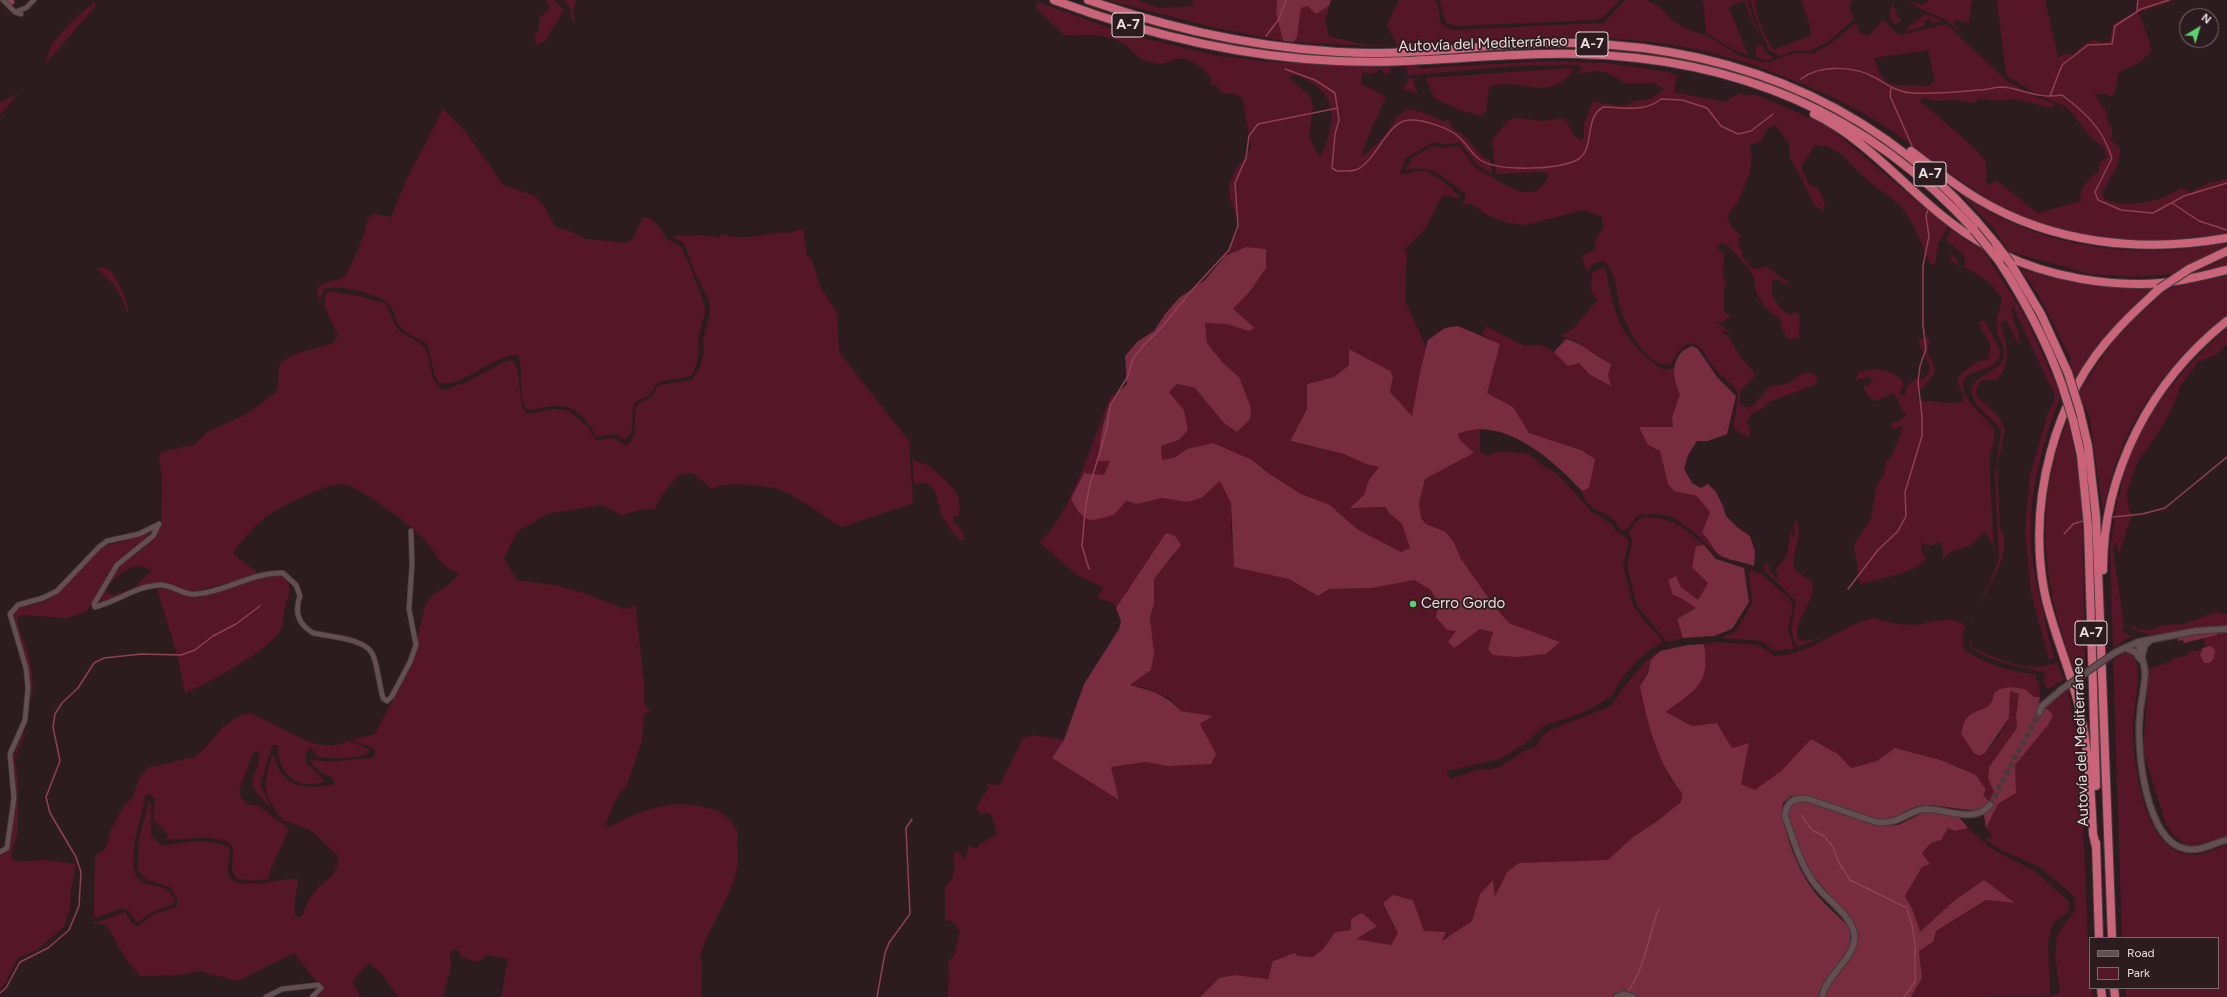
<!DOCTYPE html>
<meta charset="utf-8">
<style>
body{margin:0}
#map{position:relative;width:2227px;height:997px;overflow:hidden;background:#2d1c1f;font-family:Figtree,sans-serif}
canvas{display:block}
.legend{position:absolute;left:2089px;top:937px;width:130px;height:52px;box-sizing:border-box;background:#2d1c1f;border:1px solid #78696b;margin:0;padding:5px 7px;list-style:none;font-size:12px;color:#e8dcde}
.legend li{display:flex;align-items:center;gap:8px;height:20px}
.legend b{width:20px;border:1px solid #78696b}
.north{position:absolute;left:2179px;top:8px;width:40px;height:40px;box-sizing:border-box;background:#2d1c1f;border:1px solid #78696b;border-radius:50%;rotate:38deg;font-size:11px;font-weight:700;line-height:16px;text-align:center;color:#e8dcde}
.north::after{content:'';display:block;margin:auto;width:14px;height:18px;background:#58d570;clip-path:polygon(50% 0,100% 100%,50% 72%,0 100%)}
</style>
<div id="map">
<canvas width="2227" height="997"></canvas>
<ul class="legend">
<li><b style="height:5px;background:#634f52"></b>Road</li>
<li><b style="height:11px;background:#551627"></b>Park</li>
</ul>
<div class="north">N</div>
</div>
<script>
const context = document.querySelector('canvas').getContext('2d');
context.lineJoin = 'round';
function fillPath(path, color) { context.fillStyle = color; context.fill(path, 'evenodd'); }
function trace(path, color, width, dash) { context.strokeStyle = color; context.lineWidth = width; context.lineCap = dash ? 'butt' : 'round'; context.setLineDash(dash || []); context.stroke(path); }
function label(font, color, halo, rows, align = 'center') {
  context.font = font + ' Figtree,sans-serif'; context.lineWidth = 3.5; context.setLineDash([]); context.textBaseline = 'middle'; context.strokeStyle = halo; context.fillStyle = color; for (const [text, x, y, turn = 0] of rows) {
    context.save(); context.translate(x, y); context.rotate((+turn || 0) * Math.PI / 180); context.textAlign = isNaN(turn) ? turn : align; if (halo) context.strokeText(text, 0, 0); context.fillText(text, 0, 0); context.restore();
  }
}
fillPath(new Path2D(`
 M546 0H554L564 10 545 41 532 47 537 43 534 37 539 29V17L548 11 549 4Z
 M564 0H577L573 10 575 20 572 21 570 7Z
 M1107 0H1137L1160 8 1192 6 1194 3 1192 0H1277L1276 13 1283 41 1216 28Z
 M1399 0H1435C1444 13 1433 24 1452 30L1603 23 1625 0H1647L1660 7 1673 21 1689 30 1708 36 1738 55 1760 62H1770L1791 54 1814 53 1830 44 1856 23 1859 33 1868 36 1883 20 1898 34 1902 35 1946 24 2007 81 2034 96 2055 104 2052 108 2016 99 2000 101 1980 99 1973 103 1958 100 1938 101 1922 98 1919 101C1929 108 1983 153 1985 161 1987 166 1986 177 1986 182L1989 185 1997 181 2038 213 2081 201C2078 188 2090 178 2099 171V163L2107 157 2104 148 2090 136 2067 107 2038 95 2006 75 1997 0H2045L2058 57 2066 54 2073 55 2083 45 2093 40 2102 43 2110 41 2113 24 2138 12 2136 9 2137 0H2175L2138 12 2150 43 2151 52 2139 63 2119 72 2115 92 2111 97 2107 94H2094L2106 111 2109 126 2112 127V136L2110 139 2120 149 2118 164 2102 193 2105 200C2125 208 2165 202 2181 187L2190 192 2209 183 2227 179V233C2162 243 2089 245 2027 218 1974 196 1937 162 1890 130 1852 104 1807 85 1764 69 1641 23 1524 39 1397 46L1387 25ZM1928 50 1935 81 1928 86 1895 85 1888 83 1880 74 1874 58Z
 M1439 0H1620L1603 18 1596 20 1458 26 1446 23Z
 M1703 0H1747L1762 44C1764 52 1768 55 1775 58L1768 60 1757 58 1755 53 1756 48 1762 44 1744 1 1731 5 1729 8 1748 55 1732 49 1706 32Z
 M1750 0H1755C1755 17 1765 35 1773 50L1810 36 1811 30 1801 0H1852L1849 7 1854 19 1828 42 1817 47 1810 51H1792L1780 56 1769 51 1756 19Z
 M1907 0 1921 5 1929 0H1972L1969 23 1956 20 1953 23 1965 36 1948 21 1921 9Z
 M94 2 97 5 45 64 51 45 72 21Z
 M1037 2 1130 35 1219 56 1272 62 1391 66 1389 77 1388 72 1386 75 1381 69 1371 74 1363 72 1361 78 1362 84 1386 97 1367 139 1361 157C1370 152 1394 128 1394 120 1399 117 1401 112 1407 110 1415 108 1436 117 1444 122L1447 119 1454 130 1461 133 1483 157 1490 160 1492 174 1478 166 1459 142 1447 145 1433 142 1406 158 1400 173C1407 176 1410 172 1417 171 1434 169 1451 188 1461 199L1442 195 1426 228 1404 250 1407 252 1405 300 1426 347 1420 372 1412 417 1390 392 1393 377 1349 349V365L1334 377 1307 384V409L1290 442 1344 454 1366 464 1379 467C1369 480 1364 491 1363 508L1386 507 1388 512 1402 524 1410 548 1401 552 1357 529 1330 505 1301 494 1268 473 1252 460 1232 453 1187 449 1174 458 1162 460 1161 446 1179 440 1188 430 1184 410 1169 392 1177 384 1195 388 1223 422 1239 377 1223 363 1207 343 1205 322 1226 324 1248 331 1254 327 1232 309 1251 290 1266 268V249L1246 247 1225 256 1239 231 1236 213 1230 200 1229 186 1237 166 1246 158 1251 147 1243 100 1236 94 1221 93 1217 86 1209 84 1212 79C1205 70 1189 55 1176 59 1160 64 1164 66 1146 61 1136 58 1131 47 1122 43 1099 31 1087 36 1064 35L1036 8ZM1295 74C1303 78 1312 82 1319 88 1340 106 1330 138 1320 158L1309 137 1313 106 1310 96 1289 78Z
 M1892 5 1897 11 1895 15 1902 20 1894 25 1889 15Z
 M1308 6 1316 14 1329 6 1325 22 1329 36 1356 43 1389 47 1294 42 1297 36 1301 8Z
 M1926 14 1943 21 1932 23 1930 19 1924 21 1925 26 1904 32 1908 27Z
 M1549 61 1606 63 1669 72 1677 76 1674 92 1724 102 1739 93 1748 96 1754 94 1822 123 1831 129 1948 227 1938 243 1935 265 1930 263C1922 246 1915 225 1904 210 1894 197 1878 190 1866 179 1849 165 1840 145 1815 145L1801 167 1810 186 1816 187 1825 202 1823 210 1816 207 1790 157 1789 143 1775 125C1762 127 1765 145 1752 144L1749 149 1752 153 1750 172 1739 200 1727 217 1731 226 1742 237 1737 239 1743 257 1752 268 1759 269 1765 266 1787 281 1789 286 1780 280H1773C1768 295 1777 306 1789 315L1796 312 1800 316 1799 339 1787 338 1782 329 1780 318C1767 312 1759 302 1755 287 1754 283 1755 279 1753 275 1746 264 1735 253 1726 244L1722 243 1717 248 1724 254 1723 279 1727 282 1724 288V312L1730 316 1723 322H1718L1722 327 1731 332 1721 331 1730 339 1742 359 1754 372 1755 376 1740 391V405L1742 404 1746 408 1752 407 1770 386C1775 385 1782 386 1786 384 1799 380 1801 367 1818 377L1814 385 1769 402 1762 409 1752 413 1746 423 1751 427 1749 429 1750 439C1745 435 1738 432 1734 428 1733 426 1738 398 1738 393 1733 384 1723 378 1716 370 1706 359 1697 329 1679 351 1675 355 1674 360 1670 365 1647 367 1628 332 1622 313 1616 297 1618 273 1604 261L1594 263 1586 271 1582 255 1595 250V242L1604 226 1601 216 1583 210 1526 225 1508 223 1487 215 1471 204 1461 205 1465 201V193C1441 177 1436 164 1405 170L1412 158 1432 146 1444 148 1459 146C1465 152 1468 159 1473 165 1479 171 1485 173 1492 177 1512 190 1538 205 1549 174L1543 172 1496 174 1492 140 1509 120 1518 118 1543 121 1565 118 1573 134 1580 140 1584 138V124L1593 102 1624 106 1635 101 1652 98 1664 89 1653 83H1625L1608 73 1598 71 1577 74 1581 70V66L1577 65 1516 66 1412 75H1409L1405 67 1412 65 1421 68Z
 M1572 68 1573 71C1545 105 1522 75 1489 87L1486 111 1481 116 1459 110 1434 98 1426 78Z
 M1407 78 1416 79 1413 82 1418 93 1402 89 1407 83Z
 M18 94 0 115V102Z
 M443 109 466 132 503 185 535 196 544 206 555 227 570 231 586 239 627 243 633 238 643 217C655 219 662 228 666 239 670 241 677 243 680 246 685 252 706 304 705 311 704 321 699 331 698 341 697 356 700 362 691 376L658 382 649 395 635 402C629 414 638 432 624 440L616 434 596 437C587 418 573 403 551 406 543 407 535 410 527 410 517 393 524 372 518 355 495 353 463 388 439 383L436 379 427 344C419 338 409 336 402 329 394 321 395 308 387 302 370 293 343 284 324 289L321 295 320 304 317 289C325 279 340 283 347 274L363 237 368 218 373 214 391 217 406 181Z
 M1957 190C2027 247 2141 263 2227 242V246L2174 274 2133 277 2089 274 2008 251 1994 229Z
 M1951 229 1970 243 1983 249 2026 318 2061 395C2040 449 2025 506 2033 564 2035 580 2039 596 2043 611 2046 627 2049 643 2055 658L2049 660 2031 592 2025 530 2030 474 2048 413 2055 398 2054 391 2050 386 2013 306 2011 310 2021 344 2017 342 2006 319 2000 323C2007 342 2012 363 1997 380H1981L1977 388 1976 396 1999 417 2005 430 1997 466 2000 529C2018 549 1980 598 1973 618 1970 627 1969 639 1973 648 1997 659 2032 675 2057 662L2064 680 2048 689 2043 681 2045 674 2043 670 2039 672C2020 665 1983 661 1970 646L1971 621 1993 575 1999 558 1995 478 2001 429C1993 419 1977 409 1973 397 1964 376 2000 374 2004 357 2006 347 1999 340 1997 331 1994 318 2001 310 2002 298L1990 283 1972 271 1950 261 1951 253 1957 259 1960 265 1964 267 1966 265 1964 255 1946 240Z
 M797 230H802L804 232 806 253 812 261 821 288 837 312 839 352 909 441 913 503 842 527C824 517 799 497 781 490 769 485 722 481 712 489L693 473 679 475 666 489 654 509H643L622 515 603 505 547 514 517 532 504 558 517 581C558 582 588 594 624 609L637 605 636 613 645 688C644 697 642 706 651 711L644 714 642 740 627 785 617 797 605 824 610 827C635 812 672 798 702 807 706 809 712 808 716 810 725 814 737 825 738 835 738 838 737 843 737 847 743 886 710 920 700 957L702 962 701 997H501L508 959 488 955 477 962 461 957 460 952 454 949 450 952 451 967 443 997H398L383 975 370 964 366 965 352 982 361 997H315L323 990V985L317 982 294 953 237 981 200 971 177 975 140 976 124 956 106 924H92L125 912 132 923 138 926 154 914 177 907V899L170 887 147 880 138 871 139 838 149 802 150 801 151 805V836L163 846C180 842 215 838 229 848 231 857 226 865 228 873 231 895 284 877 297 879L298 883 294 905 296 917H301C305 909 307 901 313 894 322 881 341 875 338 856L310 830 282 820C264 791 261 790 272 756H274C281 780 293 788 317 787 323 786 330 787 335 783L333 778C325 775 312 768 310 759L326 762 372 758 375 754V749L351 740 375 734 411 665 425 606 433 595 447 586 459 574C438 565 437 553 423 538 413 527 360 487 346 485 331 482 313 492 300 498 272 510 249 527 233 554L258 573 253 576 194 592 153 584 134 588 152 570 138 565C123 570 115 576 106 589L107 593 113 595 131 589 99 604 100 595 118 567 141 550 155 537 161 528 162 476 159 461 161 452 194 445 207 432 247 414 275 393 278 388 279 365 292 355 334 343 338 335 324 306 326 294 330 291 359 296 386 304C391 312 392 322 398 329 406 338 420 339 425 349 432 362 428 383 444 390L466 382 506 361 512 360C521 366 518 399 525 412L530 414 553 409 569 411 588 427 595 440 614 438 626 446C641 435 632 422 636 408 638 401 647 402 651 397 655 393 655 388 660 385L692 380 700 367 704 351 703 341 710 312 709 300 694 271 686 248 683 243 672 236 700 235 719 238 722 233C733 242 771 234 785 232L788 234Z
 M2227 257V265L2195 272Z
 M96 267 109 269C119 282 127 298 129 315L116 287Z
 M1604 267C1610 284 1611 301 1618 318 1625 337 1647 362 1665 370L1672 368 1674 365 1676 386 1680 394 1672 417 1673 427H1639L1648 445 1660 451 1668 484 1674 491 1698 496 1710 512 1702 533C1711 540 1714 550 1723 557L1721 558 1697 535 1673 517 1657 514 1640 515 1635 518 1627 529 1622 531C1619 528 1618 524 1615 521 1604 510 1586 511 1582 491L1589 488 1581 450 1529 433 1513 407 1486 393 1500 344 1481 334 1487 327 1525 346 1541 345 1554 352 1568 365 1579 363 1589 374 1611 385 1608 375 1611 364 1597 357 1576 341 1561 336 1574 328 1597 300 1591 291 1592 273Z
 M2021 270C2065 280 2109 291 2155 286 2124 315 2097 342 2075 378L2069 362 2071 360 2040 297Z
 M2227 276V316C2159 372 2121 424 2103 511L2089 414 2084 406 2079 392 2113 341 2128 324 2163 293 2178 285Z
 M1983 319 2000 349C2001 377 1963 364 1963 386 1964 405 1991 419 1994 431 1996 438 1991 449 1990 457 1989 487 1994 516 1993 546L1985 531 1971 545 1950 552 1943 560V549L1940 542 1931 546 1921 543V549L1926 559 1913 569 1903 573 1860 584 1854 545 1871 518 1876 486 1884 475 1886 460H1890C1893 450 1902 435 1903 426L1892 429V423L1899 421 1907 414 1903 412 1894 393 1875 401C1870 398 1863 391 1864 385L1867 387 1873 380 1869 377 1856 380 1859 372C1874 367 1893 369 1903 381V387L1899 394 1905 396 1906 388 1914 380 1922 379 1929 374V364L1918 341 1926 337 1930 341 1926 349 1935 368 1934 374 1917 394 1918 400 1947 403 1963 402 1964 396 1957 382 1960 374 1979 361 1988 360C1995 340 1985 339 1979 323Z
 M2227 329V344L2216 355 2198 362 2181 385 2170 412 2158 433 2138 461 2126 494 2131 517 2119 554 2116 542 2113 549 2124 625 2121 631 2131 636 2113 648 2110 549 2118 496 2120 495C2127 435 2181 366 2227 329Z
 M1115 394 1103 420 1098 461H1110L1104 475 1114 515 1126 501 1137 504 1162 498 1187 502 1220 480 1231 503V538L1264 573 1289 579 1318 596 1329 589 1372 588 1414 580 1430 589 1439 605 1480 629 1493 632 1488 649 1526 629 1509 623 1495 607 1461 559 1454 543 1446 532 1426 524 1421 518 1419 503 1425 479 1474 453 1460 440 1458 434 1472 429 1480 430V452L1487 456 1498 451 1528 454 1545 467 1557 473 1592 512 1612 524 1616 531 1626 538 1629 542 1623 564 1633 605 1645 622 1660 637 1663 643 1652 648 1639 659 1622 678 1612 695 1604 701 1580 714 1544 726 1526 743 1500 759 1446 771 1451 779 1478 769 1489 770 1500 767 1524 751 1536 746 1544 734 1550 730 1611 706 1626 684 1648 659 1660 651C1649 662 1648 673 1640 686L1669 777 1682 793 1681 802 1656 822 1633 837 1608 861 1519 863 1507 872 1494 897V880L1480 894 1472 921 1441 942 1424 931 1413 900 1383 903 1398 933 1391 945 1356 939 1351 930 1335 932 1323 949 1313 957 1297 956 1268 979 1235 975 1219 978 1200 997H948L949 961 954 956 960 931 954 923 948 919 945 922V886C958 878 954 864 954 851L958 852 965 859 969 845 976 849 979 845 997 834 991 814 986 812 981 815 976 807 988 789 987 784 1000 785 1023 738 1034 735 1064 740 1052 758 1119 800 1111 767 1146 762 1168 766 1200 724 1213 716 1181 711 1169 698 1146 688 1130 685 1151 670 1154 653 1150 617 1154 604V579L1176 553 1149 560 1116 608 1114 603 1100 599 1098 595 1104 588 1077 575 1039 542C1070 519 1095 433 1111 396Z
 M2068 419 2077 463 2082 509 2085 666 2075 673C2043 584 2032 509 2068 419Z
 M912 458 916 462C928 463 932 468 940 475 954 489 962 494 959 516H953L954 524 958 525 964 536 963 540 961 541 958 538C952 531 946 524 943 517 935 503 940 476 914 485Z
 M1645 517C1673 518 1684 527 1704 545L1696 546 1708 583 1698 601 1681 587 1676 576 1673 595 1681 598 1696 608 1677 619 1683 638 1667 642 1637 606 1627 566 1632 542 1629 532 1637 520Z
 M1795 519C1806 534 1790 553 1794 567 1797 576 1814 577 1813 589 1811 606 1794 621 1798 638L1802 641 1821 638 1799 647 1796 646 1791 631 1796 601 1765 571 1764 566 1767 563 1768 564 1770 572 1779 581 1776 569 1787 556 1791 530 1794 536 1795 534 1794 524Z
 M155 528 142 543 113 566 87 611 67 618 21 615 17 618C18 632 26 643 29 657 33 673 33 687 32 704L26 661 13 614 18 608 44 602 59 592 91 557 107 545 139 537Z
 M1749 570 1761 574 1790 599 1793 607 1788 629 1794 649 1774 651 1762 641 1721 638 1736 631 1752 604Z
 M283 574C294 589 289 593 285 608 282 620 286 625 276 636 261 654 207 684 185 693L177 654 157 589 167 588 199 598 260 578Z
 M2216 612 2227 614V626H2218L2150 635 2130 628 2132 626 2139 630H2150L2165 625 2184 624Z
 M1873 618C1885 621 1898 625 1910 625 1928 625 1950 613 1965 626L1963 637 1964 650C1984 663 2010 672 2034 674L2039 684 2040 697H2034C2022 687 2008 684 1994 693 1991 714 1977 706 1966 719 1963 723 1962 729 1961 734L1974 753 1979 756C1991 750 2003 731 2008 719 2011 711 2008 700 2010 691L2019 694 2016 716 2017 728 1989 767 1988 778 1994 792 1988 805V800L1983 795 1986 790 1976 775 1941 760 1895 748 1877 761 1851 768 1838 754 1811 739 1781 771 1755 791 1741 784 1749 743 1732 748 1717 723 1692 726 1665 712C1695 692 1710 682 1704 644L1715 642 1759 645 1775 656C1816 653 1837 627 1873 618Z
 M2219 631 2227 633V836L2192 846 2186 845 2173 835 2166 825 2143 751 2149 669 2171 662V659L2188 655 2187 652 2197 651 2205 646 2204 638 2217 635Z
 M2127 651C2135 655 2138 664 2138 672 2139 689 2134 706 2133 723 2132 758 2143 848 2186 854 2200 857 2214 849 2227 845V997H2126V988H2218V938H2122L2113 660Z
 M2068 689 2080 752 2090 988H2092L2093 997H2050L2060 992 2055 955 2057 935 2074 911 2076 906 2074 897 2040 867 2001 850 1986 840 1987 838 1992 839 1991 833 1986 828 1998 804 2016 793 2014 765 2048 725 2053 715 2045 707Z
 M29 709 23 737 15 759 18 784V823L17 835 11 855 12 859 19 862 44 860 76 864 70 895 71 905 64 927 38 949 18 958 3 987 0 989V855L8 850 12 837 16 787 13 759Z
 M251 713 305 740 317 744 332 746 349 741 368 749 370 752C360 760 331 758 318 757L311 748C304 750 306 757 306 763L325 781C299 792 277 774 278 746L276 745 272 746 260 785 271 807 258 795 252 783 260 757 257 751 253 753 239 791 241 798 247 804 259 806 289 829 270 871 269 879 251 881 236 878 232 869 233 848C225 831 181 841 166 839L168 835 154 820 155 799 149 794 145 796C143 815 123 865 140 880 148 887 160 885 168 890L175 901 174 904 154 911 138 922 135 921 130 912 123 908 94 918 95 856 104 850 108 843 109 833 124 806 132 798 140 777 148 768 194 757 206 747 224 726 241 715Z
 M1948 828 1955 831 1968 828 1992 849 2033 870 2070 902 2068 912 2053 923 2048 942 2050 996 1911 997 1922 978 1919 951 1933 942 1936 931 1986 900 2014 903 1984 880 1955 900 1920 933 1912 908 1905 896 1922 867 1930 864 1922 853 1931 843 1941 840Z`), '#551627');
fillPath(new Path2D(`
 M1277 0H1331L1329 6 1316 14 1308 6 1301 8 1297 37 1294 42 1283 41 1276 13Z
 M1246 247 1266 249V268L1251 290 1233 309 1255 328 1249 331 1226 324 1205 323 1207 343 1223 363 1239 377 1251 408 1250 419 1237 432 1223 422 1195 388 1177 384 1169 392 1184 410 1188 430 1179 440 1161 446 1162 460 1174 458 1187 449 1213 443 1252 460 1268 473 1301 494 1330 505 1357 529 1401 552 1410 548 1402 524 1388 512 1386 507 1350 508 1364 495 1369 480 1379 467 1366 464 1344 454 1290 441 1307 409V384L1334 377 1349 365V349L1390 371 1393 377 1390 392 1412 416 1420 372 1428 340 1445 328 1458 326 1500 344 1487 393 1513 407 1529 433 1581 450 1595 459 1589 488 1582 491C1554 461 1503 414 1458 434L1460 440 1474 453 1425 479 1419 503 1421 518 1426 524 1446 532 1454 543 1461 559 1495 607 1509 623 1560 642 1546 654 1517 657 1493 655 1488 649 1493 632 1480 629 1454 648 1448 642 1456 631 1447 630 1436 617 1439 604 1430 589 1414 580 1372 588 1329 589 1318 596 1289 579 1234 567 1231 503 1220 481 1201 498 1187 502 1162 498 1137 504 1126 501 1114 515 1094 520 1086 519 1078 511 1071 499 1084 473 1104 475 1110 461H1098C1102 430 1102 406 1127 384L1125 356 1138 341 1154 331 1165 314 1179 298 1205 280 1225 256Z
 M1566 339C1582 342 1595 357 1611 364L1608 375 1611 386 1589 374 1579 363 1568 366 1554 352Z
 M1692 346 1698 349 1717 377 1736 396 1727 434 1708 441H1697L1688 455 1684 469 1692 483 1701 488 1708 484 1716 492 1723 506 1726 516 1738 528 1750 536 1755 552 1754 566C1744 562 1732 561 1723 557 1713 552 1711 540 1702 533L1710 512 1697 496 1674 491 1668 484 1660 451 1648 445 1639 427H1673L1672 417 1680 394C1671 377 1671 353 1692 346Z
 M1166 533 1175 536 1181 545 1154 579V604L1150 617 1154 653 1151 670 1130 685C1153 691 1165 694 1181 711L1213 716 1200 724 1216 754 1211 764 1168 766 1146 762 1111 767 1119 800 1052 758 1064 740 1084 684 1119 629 1121 621 1116 608Z
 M1704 545 1716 559 1744 568 1749 602 1732 629 1714 636 1683 638 1677 619 1696 608 1681 598 1673 595 1668 580 1676 576 1681 587 1698 600 1708 583 1692 567 1696 546Z
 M2219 631 2217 635 2184 643 2183 640 2178 641V638Z
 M1704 644C1711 686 1694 690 1666 712L1692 726 1717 723 1732 748 1749 743 1741 784 1755 790 1781 771 1811 739 1838 754 1851 768 1877 761 1895 748 1941 760 1976 775 1986 790 1983 795 1988 800V805L1981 809C1959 813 1936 801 1915 807 1897 813 1898 822 1875 819L1801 795 1791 796 1783 803C1780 825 1797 868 1811 887 1820 901 1836 913 1848 926 1861 952 1822 972 1818 997H1636L1625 990 1617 993 1614 997H1200L1219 978 1235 975 1268 979 1273 961 1295 953 1297 956 1313 957 1323 949 1335 932 1351 930V919L1362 913 1377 926 1356 939 1391 945 1398 933 1383 903 1393 895 1413 900 1424 931 1446 932 1442 941 1472 921 1480 894 1493 880 1495 896 1507 872 1519 863 1608 860 1633 837 1656 822 1681 802 1682 793C1657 762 1648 725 1640 686L1648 673 1651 660 1660 651 1688 645Z
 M2211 646 2215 650 2214 658 2210 663H2204L2200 655 2203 648Z
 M2011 687 2025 689 2034 697H2040L2037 712 2042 714 2045 707 2053 715 2048 725 2015 765 2016 793 1998 804 1986 828 1984 815 1991 805 1990 799 1994 792 1988 778 1989 767 2017 728 2016 716 2019 694 2010 691 2009 718 1985 753 1979 756 1974 753 1961 734C1962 729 1963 723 1966 719 1977 706 1991 714 1994 693L2000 689Z
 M1796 802 1814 803 1871 823 1885 826 1898 825 1925 812 1959 817 1968 828 1955 831 1948 828 1941 840 1931 843 1922 853 1930 864 1922 867 1905 896 1912 908 1920 932 1955 900 1984 880 2015 903 1986 900 1936 931 1933 942 1919 951 1922 978 1911 997H1826C1831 970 1859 960 1857 929L1805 865 1788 816 1789 809Z`), '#782c3f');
trace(new Path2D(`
 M2137 10 2138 0
 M1266 36 1279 19 1286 0
 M1285 69 1315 80 1335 93 1339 120 1335 134 1332 168 1337 171C1343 171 1352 172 1358 169 1376 159 1386 127 1404 121 1419 117 1451 128 1461 139 1467 145 1472 154 1479 159 1496 172 1559 170 1577 160 1596 149 1583 119 1603 107 1624 107 1644 113 1661 99L1682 100 1707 108 1721 126 1738 134 1751 131 1773 114
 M1801 79C1821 64 1855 66 1876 78 1888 85 1897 92 1912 93 1933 94 1957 92 1978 90 1986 90 1995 87 2002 87 2026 89 2035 99 2062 95 2086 113 2103 129 2112 158L2095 192 2098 200 2121 210 2153 213 2184 196 2227 183
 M1891 88 1890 96 1913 148
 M2050 96 2062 65 2088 45 2112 44 2115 26 2141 9 2169 0
 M2172 203 2199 221 2227 230
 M2113 517 2142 514 2165 508 2227 457
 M2064 534 2073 524 2083 521
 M1089 569 1082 546 1085 511 1089 488 1107 428 1110 405 1127 378 1133 359 1143 346 1161 328 1192 290 1229 250 1238 226 1235 183 1246 158 1249 136 1258 124 1338 108
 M1848 589 1878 550 1898 531 1906 516 1905 492 1922 436V416L1918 382 1920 366 1926 349 1923 326V266L1929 236 1926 216 1928 209
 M1802 816 1812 830 1824 836 1833 847 1838 861 1850 880 1907 908 1912 925 1915 944V982L1904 997
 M1628 991C1646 966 1648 936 1659 908
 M0 993 6 988 20 962 48 948 69 930 79 906 81 872 76 857 50 813 46 797 60 761 53 727 55 714 62 703 78 688 94 663 104 658 141 654 181 655 195 650 213 636 236 624 260 606
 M877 997 885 953 889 943 910 914 906 828 912 819`), '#8f4052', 1.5);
trace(new Path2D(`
 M9 0 12 2`), '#8f4052', 5);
trace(new Path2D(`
 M1990 805 2039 713`), '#49393c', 5.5, [5.5, 3]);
const minor = new Path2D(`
 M3 0 15 12 21 14
 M15 12 26 8 34 0
 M159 524 153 536 117 565 94 604 95 607C119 601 137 585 162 585 175 586 184 596 197 594 227 591 253 572 283 573L296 585 300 596C294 612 298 624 313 633 330 637 366 638 373 655 378 668 379 684 383 698L387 701 392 696 410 662 416 645 409 609 412 564 411 531
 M0 852 7 848 14 798 10 754 25 720 28 688 26 668 10 614 18 605 43 598 57 591 99 547 107 541 139 534 159 524
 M266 997 282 989 318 985 321 988 312 997`);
const tertiary = new Path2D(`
 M2138 642C2140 651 2144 662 2145 672 2145 686 2141 700 2140 714 2136 747 2145 842 2186 849 2200 852 2213 843 2227 840
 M2125 648 2135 652 2140 659
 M2116 652 2138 642 2196 631 2227 629
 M2142 656 2145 645 2151 640
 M2039 713 2042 706 2062 689
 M1617 997 1624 994 1633 997
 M1822 997C1826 976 1850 962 1854 942 1859 922 1831 903 1820 890 1801 869 1794 841 1785 816 1786 802 1794 797 1808 799L1876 822C1901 825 1907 810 1926 809 1946 809 1975 824 1990 805`);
const motorway = new Path2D(`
 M1054 0C1145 34 1240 57 1337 61 1417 65 1497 52 1578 54 1736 58 1867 112 1974 230
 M1088 0C1177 31 1272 51 1366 53 1437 54 1507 41 1577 43 1746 48 1890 111 1996 244
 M1814 114C1880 146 1922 212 1987 246
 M1911 151C1933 167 1954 185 1978 199 2053 244 2142 253 2227 238
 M2002 254C2049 277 2109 287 2161 283 2183 281 2205 275 2227 270
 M1999 261C2025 301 2046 340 2062 385
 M2011 264 2041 314 2068 373
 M2189 269 2227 251
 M2079 408 2088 446 2096 516 2112 938
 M2073 420 2081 455 2088 526 2096 786
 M2103 570C2103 472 2151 381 2227 321
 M2096 843 2099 938
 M2096 847 2093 834C2091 793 2089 752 2080 711 2071 670 2052 631 2044 590 2028 501 2054 397 2116 331 2129 316 2144 303 2159 289
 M2101 988 2102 997
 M2114 988 2115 997`);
trace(minor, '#483a3c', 6);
trace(tertiary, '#483a3c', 8);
trace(motorway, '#483a3c', 10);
trace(minor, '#634f52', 4.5);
trace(tertiary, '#634f52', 5.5);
trace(motorway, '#c9647a', 8);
const tertiaryBridge = new Path2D(`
 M2062 689 2116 652`);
const motorwayBridge = new Path2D(`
 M1974 230 1999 261
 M1996 244 2011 264
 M2159 289 2189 269
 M2068 373 2079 408
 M2062 385 2073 420`);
trace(tertiaryBridge, '#483a3c', 8, []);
trace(motorwayBridge, '#483a3c', 10, []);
trace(tertiaryBridge, '#634f52', 5.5);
trace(motorwayBridge, '#c9647a', 8);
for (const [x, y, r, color] of [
 [1413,604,4,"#58d570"]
]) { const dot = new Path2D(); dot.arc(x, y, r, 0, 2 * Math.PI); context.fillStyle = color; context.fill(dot); trace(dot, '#2d1c1f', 1.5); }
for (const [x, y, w] of [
 [1128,25,32],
 [1592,44,32],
 [1930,174,32],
 [2091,633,32]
]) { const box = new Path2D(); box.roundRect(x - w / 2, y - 12, w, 24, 3); context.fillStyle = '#2d1c1f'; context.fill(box); trace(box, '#e8dcde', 1); }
label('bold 14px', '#e8dcde', null, [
 ["A-7",1128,25],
 ["A-7",1592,44],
 ["A-7",1930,174],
 ["A-7",2091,633]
]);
label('15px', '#e8dcde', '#2d1c1f', [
 ["Autovía del Mediterráneo",1483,44,-2],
 ["Autovía del Mediterráneo",2081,742,-92]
]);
label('15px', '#e8dcde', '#2d1c1f', [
 ["Cerro Gordo",1421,604]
], 'left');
</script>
